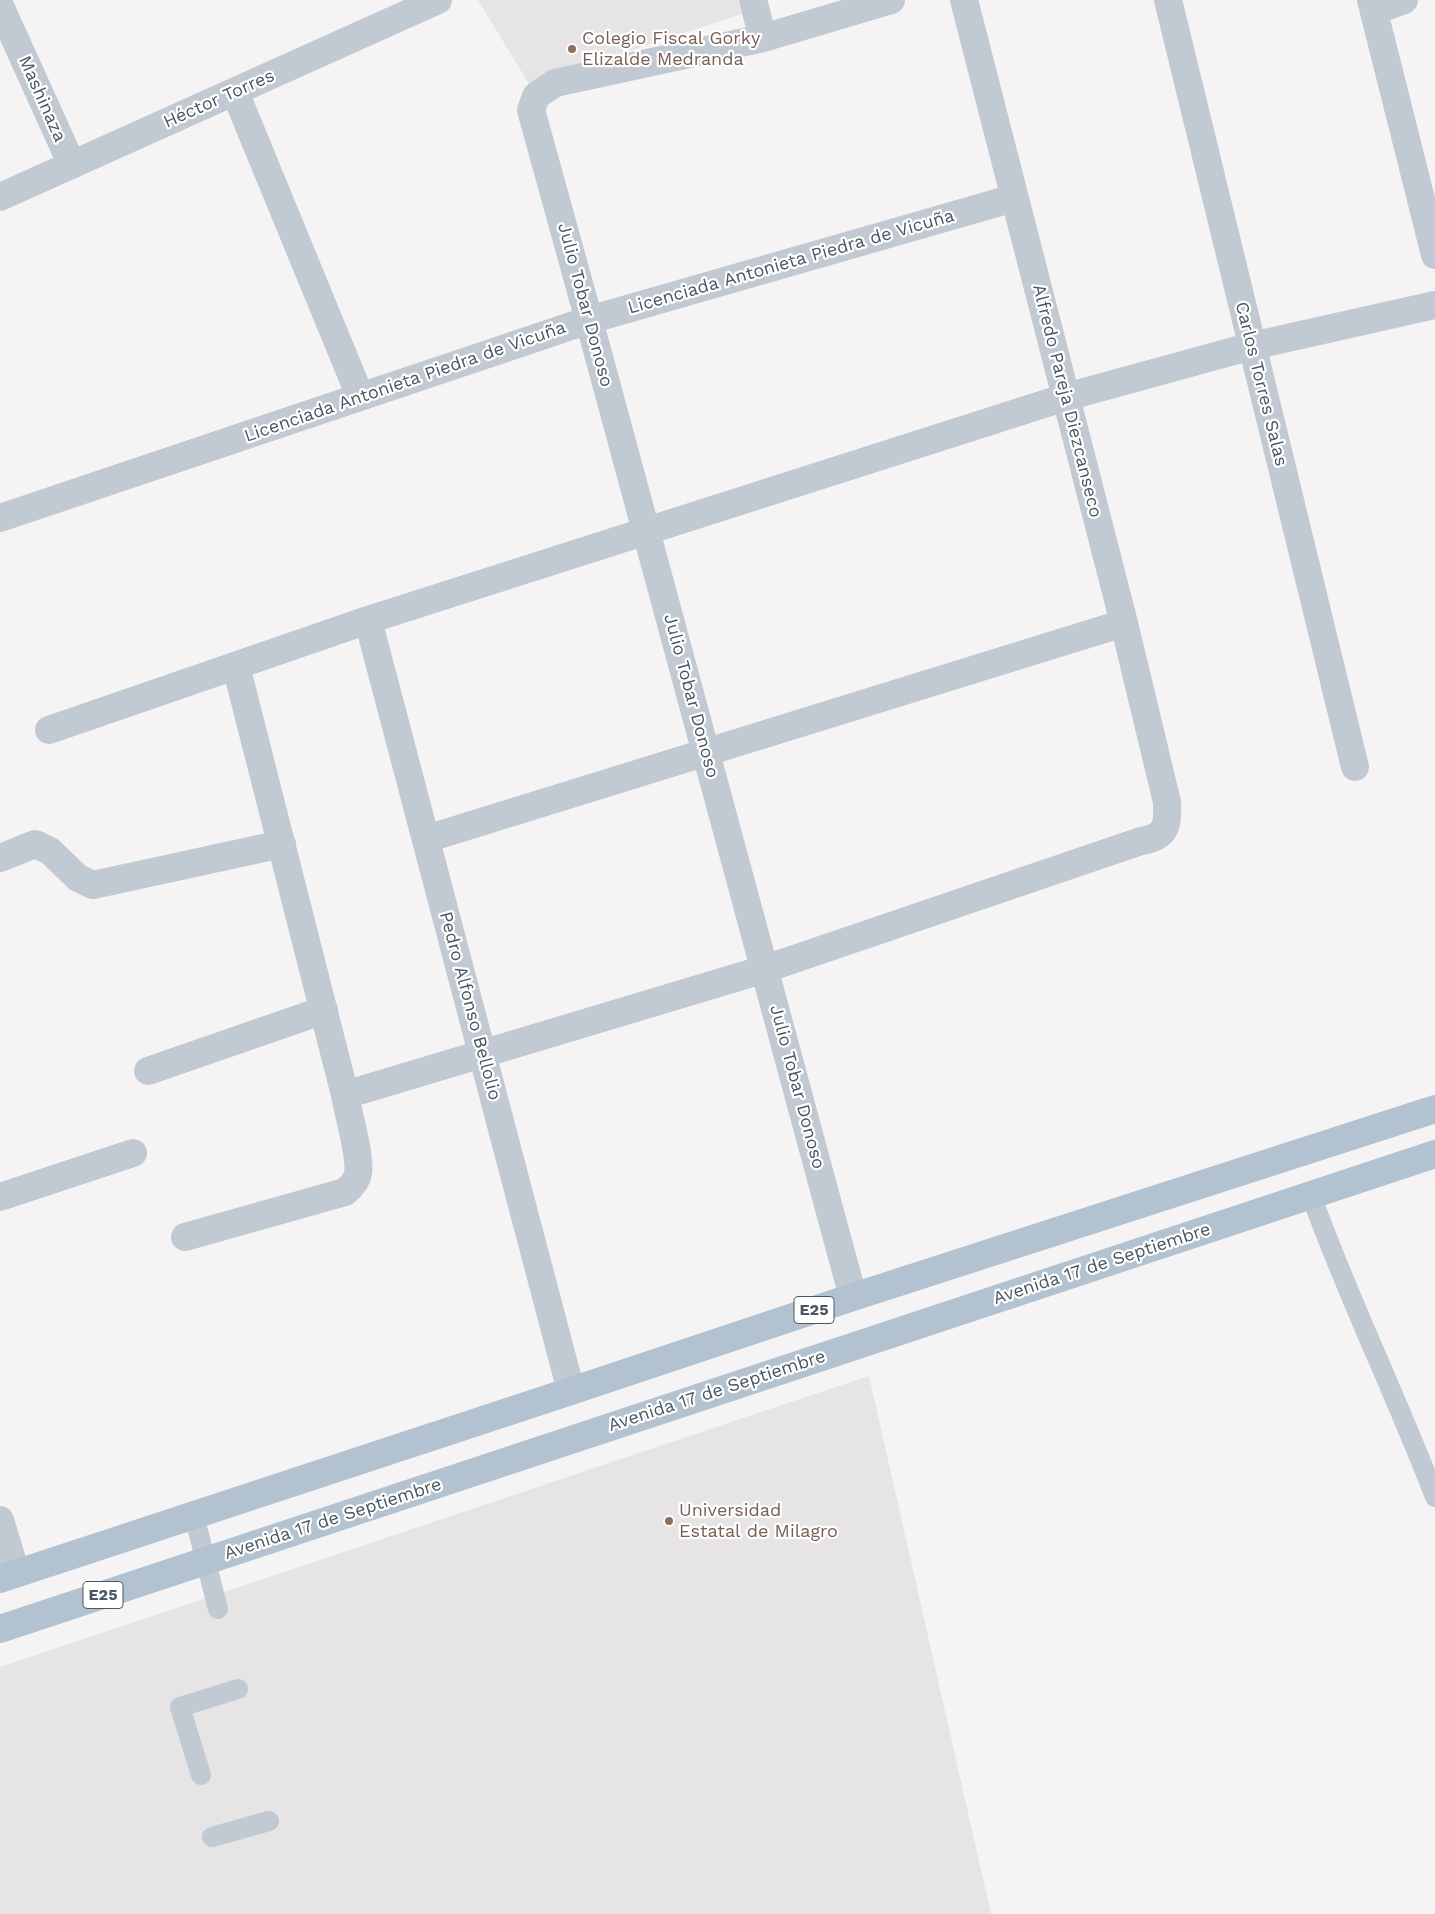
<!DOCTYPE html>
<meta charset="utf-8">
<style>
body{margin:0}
canvas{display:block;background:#f5f3f3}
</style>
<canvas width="1435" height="1914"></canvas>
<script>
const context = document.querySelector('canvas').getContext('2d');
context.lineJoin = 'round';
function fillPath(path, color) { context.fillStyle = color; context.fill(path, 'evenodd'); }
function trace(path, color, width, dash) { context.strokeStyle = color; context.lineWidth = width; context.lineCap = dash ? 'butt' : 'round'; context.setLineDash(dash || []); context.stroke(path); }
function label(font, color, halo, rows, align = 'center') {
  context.font = font + ' "Work Sans",sans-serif'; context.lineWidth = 4.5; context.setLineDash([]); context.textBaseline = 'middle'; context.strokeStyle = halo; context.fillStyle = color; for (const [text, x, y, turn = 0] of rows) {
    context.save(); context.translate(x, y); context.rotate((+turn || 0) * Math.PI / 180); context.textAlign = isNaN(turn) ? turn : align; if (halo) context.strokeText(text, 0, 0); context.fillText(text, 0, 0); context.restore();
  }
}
fillPath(new Path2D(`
 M478 0H738L742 14 529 84Z
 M869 1376 991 1914H0V1667Z`), '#e6e4e5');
trace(new Path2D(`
 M1311 1195C1348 1298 1396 1395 1435 1497
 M194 1515 218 1609
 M201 1775 180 1707 238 1689
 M212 1837 269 1821`), '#c1cad2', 20);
trace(new Path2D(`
 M753 0 763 38
 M1168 0 1355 767
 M1371 0 1435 255
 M0 6 72 165
 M1374 11 1404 0
 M235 92 360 396
 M0 197 438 0
 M0 518 589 320 1014 198
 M368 620 571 1391
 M49 730 368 620 1066 397 1252 346 1435 305
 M426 839 1124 623
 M0 858 35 844 50 851 78 878 93 885 282 844
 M148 1071 324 1010
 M345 1095 765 969 1141 841C1167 837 1168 825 1167 802L1124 623 964 0
 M0 1197 133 1153
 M185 1237 345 1192C351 1187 357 1181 358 1173 361 1157 348 1113 345 1095L236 666
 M853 1297 589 320 531 110 536 96 555 83 763 38 891 0
 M0 1520 16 1573`), '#c1cad2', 28);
trace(new Path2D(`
 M0 1579 571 1391 853 1297 1435 1109
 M0 1629 1435 1154`), '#b3c2d1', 28);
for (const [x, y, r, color] of [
 [572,49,5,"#8d6e63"],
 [669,1521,5,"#8d6e63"]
]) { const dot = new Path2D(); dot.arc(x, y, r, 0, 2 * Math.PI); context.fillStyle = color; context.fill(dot); trace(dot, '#fff', 2); }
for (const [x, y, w] of [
 [814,1310,40],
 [103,1595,40]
]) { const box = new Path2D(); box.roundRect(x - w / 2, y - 13.5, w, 27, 4); context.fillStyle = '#fff'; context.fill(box); trace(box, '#4a5661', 1); }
label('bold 16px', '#4a5661', null, [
 ["E25",814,1310],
 ["E25",103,1595]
]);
label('18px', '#785e54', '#fff', [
 ["Colegio Fiscal Gorky",582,39],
 ["Elizalde Medranda",582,60],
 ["Universidad",679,1511],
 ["Estatal de Milagro",679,1532]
], 'left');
label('18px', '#4a5661', '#fff', [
 ["Mashinaza",42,99,66],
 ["Héctor Torres",219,99,-24],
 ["Licenciada Antonieta Piedra de Vicuña",791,262,-16],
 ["Julio Tobar Donoso",585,305,75],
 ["Licenciada Antonieta Piedra de Vicuña",405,382,-19],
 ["Carlos Torres Salas",1261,384,76],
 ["Alfredo Pareja Diezcanseco",1067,401,76],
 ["Julio Tobar Donoso",691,696,75],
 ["Pedro Alfonso Bellolio",470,1006,75],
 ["Julio Tobar Donoso",797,1087,75],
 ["Avenida 17 de Septiembre",1102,1264,-18],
 ["Avenida 17 de Septiembre",717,1391,-18],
 ["Avenida 17 de Septiembre",333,1519,-18]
]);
</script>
